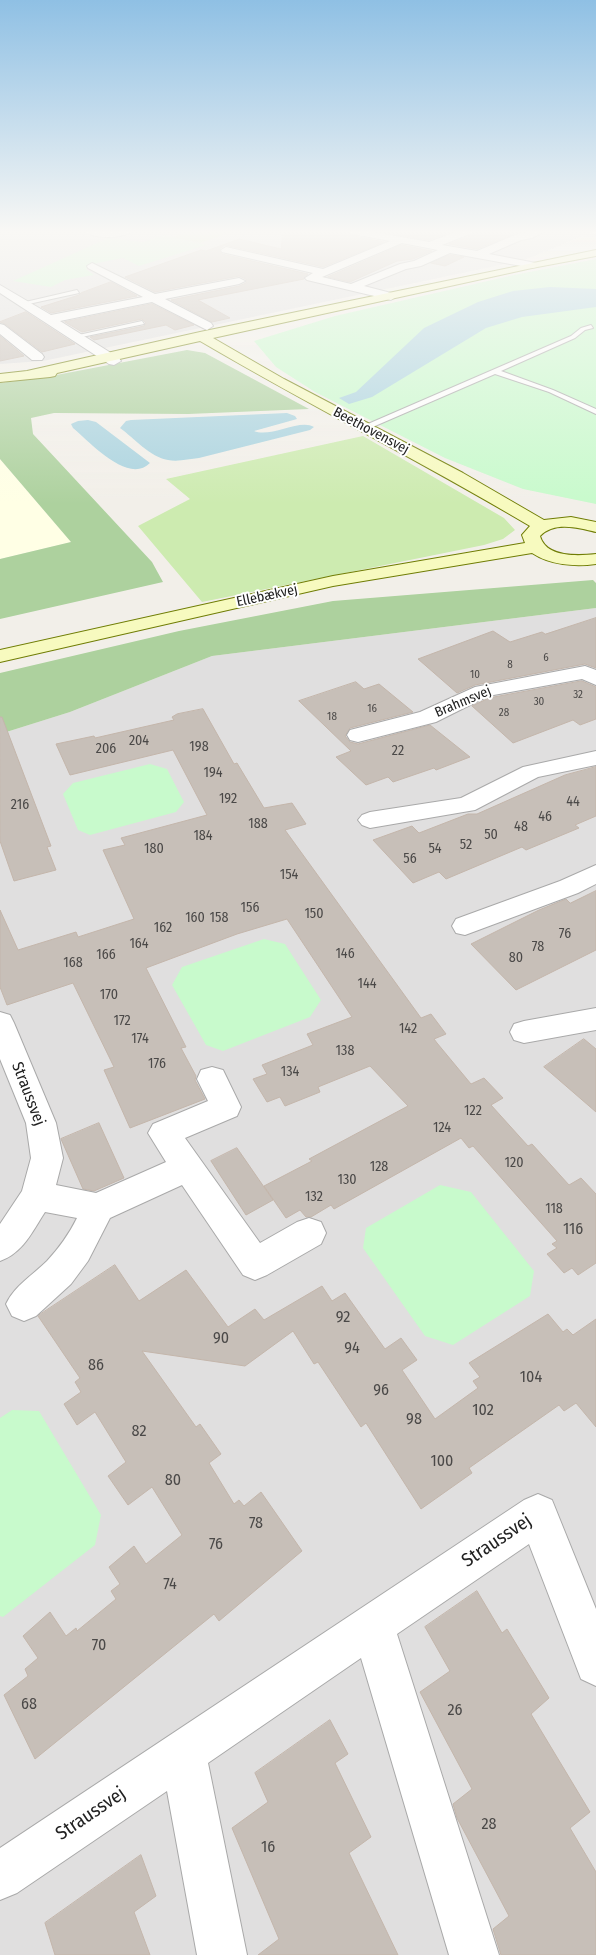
<!DOCTYPE html>
<meta charset="utf-8">
<style>
body{margin:0}
canvas{display:block;background:#f2efe9}
</style>
<canvas width="596" height="1955"></canvas>
<script>
const context = document.querySelector('canvas').getContext('2d');
context.lineJoin = 'round';
function fillPath(path, color) { context.fillStyle = color; context.fill(path, 'evenodd'); }
function trace(path, color, width, dash) { context.strokeStyle = color; context.lineWidth = width; context.lineCap = dash ? 'butt' : 'round'; context.setLineDash(dash || []); context.stroke(path); }
function label(font, color, halo, rows, align = 'center') {
  context.font = font + ' "Fira Sans Condensed",sans-serif'; context.lineWidth = 4; context.setLineDash([]); context.textBaseline = 'middle'; context.strokeStyle = halo; context.fillStyle = color; for (const [text, x, y, turn = 0] of rows) {
    context.save(); context.translate(x, y); context.rotate((+turn || 0) * Math.PI / 180); context.textAlign = isNaN(turn) ? turn : align; if (halo) context.strokeText(text, 0, 0); context.fillText(text, 0, 0); context.restore();
  }
}
fillPath(new Path2D(`
 M0 231H595L524 260 43 361 0 364Z
 M596 608V1955H0V734L70 712 212 656Z`), '#e0dfdf');
fillPath(new Path2D(`
 M0 459 71 542 0 559Z`), '#ffffe5');
fillPath(new Path2D(`
 M194 231H234L200 243 173 237Z
 M363 436 504 518 515 530 503 539 484 545 202 602 138 526 190 499 166 479Z`), '#cdebb0');
fillPath(new Path2D(`
 M187 350 205 353 309 409 188 414 54 413 31 418 33 434 152 562 163 582 0 619V559L71 542 0 459V383L46 377Z
 M593 580 596 583V608L212 656 70 712 0 734V673L179 631 333 601Z`), '#add19e');
fillPath(new Path2D(`
 M164 235 206 245 139 266 123 258 97 263 86 269 94 275 65 280 51 287 13 281 108 238 143 242Z
 M596 259V504L523 489 445 458 315 392 276 367 254 341 335 316 514 275Z
 M150 764 167 769 184 802 176 812 90 835 78 830 63 794 73 783Z
 M264 939 285 944 321 1000 310 1017 223 1051 206 1045 172 985 182 967Z
 M440 1185 471 1192 534 1271 530 1296 453 1345 425 1336 363 1248 366 1228Z
 M12 1410 39 1411 101 1515 95 1545 3 1617 0 1616V1418Z`), '#c8facc');
fillPath(new Path2D(`
 M550 287 596 289V307L522 317 486 328 372 397 349 404 339 398 356 392 424 328 478 302 513 291Z
 M287 413 295 416 297 419 254 431C271 438 300 418 314 427L310 430 199 458C189 459 178 462 168 460 150 457 134 438 120 428L126 421 131 420Z
 M88 420 96 422 150 463C128 485 90 442 73 428L71 424 78 421Z`), '#aad3df');
const building = new Path2D(`
 M283 231H346L353 236 384 242 323 267 225 245 219 249 222 254 308 274 304 279 198 300 230 318 212 322 171 300 239 286 246 283V279L239 276 155 292 125 277 201 250 206 251 239 239 281 249Z
 M377 231H454L429 240Z
 M475 231H521L477 249 449 244 473 235Z
 M402 245 432 251 413 259 397 261 350 282 328 277Z
 M450 255 464 257 445 266 431 263Z
 M111 282 137 296 51 313 41 307 79 295 81 293Z
 M152 304 194 325 175 330 166 325 94 340 90 337 144 326 146 323 142 319 82 332 65 322Z
 M26 312 75 344 42 352 5 324 0 322Z
 M0 336 24 356 0 361Z
 M596 618V668L585 664 475 685 457 693 418 659 493 631 510 642 542 632 545 634Z
 M582 681 596 687V719L580 725 573 720 513 743 472 706 489 698Z
 M356 682 364 689 379 684 413 712 350 728 345 736 350 742 358 744 430 725 470 757 436 770 434 768 393 782 388 777 366 785 336 757 351 751 299 701Z
 M203 709 234 764 237 763 264 808 292 803 306 824 285 830 421 1018 431 1014 446 1034 434 1039 437 1043 471 1084 484 1078 503 1098 491 1105 528 1146 532 1144 569 1185 581 1178 596 1194V1263L578 1275 572 1268 564 1273 547 1254 557 1248 552 1244 557 1241 473 1146 469 1148 461 1138 334 1209 331 1205 311 1217H306L300 1210 286 1218 264 1186 312 1161 309 1159 408 1106 370 1066 318 1087 320 1092 285 1106 280 1097 267 1102 253 1079 267 1074 262 1065 313 1045 307 1034 352 1017 287 919 237 934 146 968 186 1047 181 1048 196 1076 195 1080 205 1099 130 1128 104 1070 114 1067 73 983 7 1005 0 987V910L18 950 76 932 78 937 134 919 103 850 125 845 121 838 207 815 173 750 70 775 56 744 94 736 95 738 174 720 172 717 177 714Z
 M0 717H2L51 846 47 847 56 870 14 881 0 841Z
 M596 767V816L575 825 579 828 526 850 522 847 446 879 439 872 413 883 373 840 412 826 419 833 468 814H477L565 775Z
 M596 891V950L516 990 471 944 539 910 566 899 570 903Z
 M584 1039 596 1049V1112L544 1067Z
 M99 1123 124 1178 94 1191 83 1189 61 1139Z
 M237 1148 273 1200 246 1215 211 1161Z
 M115 1265 139 1301 186 1270 228 1327 255 1309 264 1320 322 1286 332 1301 345 1293 385 1349 401 1338 417 1360 402 1370 435 1419 478 1388 473 1381 480 1377 469 1363 548 1314 563 1332 567 1329 573 1335 596 1319V1427L576 1403 564 1411 559 1405 469 1468 472 1473 421 1509 366 1423 361 1427 318 1362 314 1364 293 1331 245 1366 142 1351 196 1427 200 1424 221 1454 209 1463 234 1504 239 1500 244 1506 261 1492 302 1551 219 1621 214 1614 35 1759 4 1695 28 1676 25 1669 38 1658 23 1636 50 1612 66 1636 76 1628 77 1631 116 1599 111 1591 120 1584 109 1567 134 1546 146 1564 182 1535 152 1487 128 1505 108 1476 126 1462 95 1412 77 1425 64 1404 81 1392 75 1382 80 1378 38 1316Z
 M477 1591 502 1633 507 1629 549 1698 531 1714 590 1812 570 1828 596 1872V1955H501L493 1929 509 1916 457 1818 453 1804 472 1789 420 1692 450 1671 425 1627Z
 M330 1720 348 1754 335 1763 371 1837 349 1853 398 1955H258L279 1939 232 1828 268 1802 255 1773Z
 M141 1855 156 1896 134 1912 150 1955H55L45 1923Z`);
fillPath(building, '#c7bfb8');
trace(building, '#c4b6ab', 1);
const lane = new Path2D(`
 M77 290 79 293 24 305 21 303Z
 M142 321 144 324 77 338 74 336Z
 M591 325 593 328 585 330 575 338 501 371 553 390 596 409V414L549 392 495 374 368 429 361 427 571 336 581 328Z`);
const street = new Path2D(`
 M84 231H132C122 239 94 239 84 231Z
 M348 231H368L429 242 459 231H473L472 233 442 245 477 251 515 235 532 231H545L532 238 521 240 489 254 536 263 537 265 536 267 532 268 450 253 421 266 406 269 364 286 395 294 397 296 391 300 307 280 305 278 313 273 222 252 221 250 226 247 323 269 390 241 353 234ZM402 243 438 250 414 261 400 264 351 284 322 277Z
 M92 263 155 294 239 278 245 281 239 284 165 299 211 323 213 326 207 330 152 302 60 321 119 358 121 361 114 365 109 364 0 293V285L51 315 143 297 88 268 87 266Z
 M0 324 4 325 42 354 44 357 42 360H32L0 334Z
 M585 666 596 670V685L582 679 488 696 436 722 358 742 350 740 347 735 350 730 420 712 475 687Z
 M596 751V765L538 777 475 810 370 828 362 825 358 820 362 815 370 812 461 798 523 767Z
 M596 865V884L578 893 465 935 456 933 452 926 456 919 560 881Z
 M596 1008V1030L524 1043 514 1040 510 1032 514 1024 524 1021Z
 M0 1012 10 1015 14 1023 56 1123 63 1158 56 1185 96 1193 166 1162 148 1133 153 1124 208 1101 197 1079 201 1070 212 1067 223 1070 241 1107 237 1116 185 1138 260 1243 297 1222 309 1218 321 1222 326 1233 321 1244 267 1275 255 1280 243 1275 182 1185 110 1218 88 1261 71 1284 36 1316 24 1321 12 1316 6 1304C15 1285 33 1275 47 1261 59 1248 69 1234 77 1218L45 1212C32 1232 23 1253 0 1261V1224L22 1191 31 1158 26 1123 0 1059Z
 M538 1494 552 1500 596 1609V1686L581 1679 529 1544 397 1634 499 1955H449L361 1658 208 1763 247 1955H197L167 1791 17 1893 0 1900V1848L524 1500Z`);
const secondary = new Path2D(`
 M596 250V256L532 268 213 338 284 379 463 473 544 520 571 517 596 522V532C578 528 555 521 540 536 546 558 578 556 596 554V564C575 567 550 565 532 553L333 586 0 662V650L333 576 525 543 522 535 530 526C422 462 309 405 200 341L57 373 55 376 50 377 0 382V374L27 371 200 332Z`);
trace(lane, '#a9a9a9', 2);
trace(street, '#a9a9a9', 2);
trace(secondary, '#707d05', 2);
fillPath(lane, '#fff');
fillPath(street, '#fff');
fillPath(secondary, '#f7fabf');
const sky = context.createLinearGradient(0, 0, 0, 504);
sky.addColorStop(0, '#8fc0e4');
sky.addColorStop(0.46, '#f9f8f5');
sky.addColorStop(1, '#f9f8f500');
context.fillStyle = sky;
context.fillRect(0, 0, 596, 504);
label('11px', '#4b4948', null, [
 ["6",546,658],
 ["8",510,665],
 ["10",475,675],
 ["32",578,695],
 ["30",539,702],
 ["16",372,709],
 ["28",504,713],
 ["18",332,717]
]);
label('14px', '#222', '#fff', [
 ["Beethovensvej",371,431,28],
 ["Ellebækvej",267,596,-12],
 ["Brahmsvej",463,702,-23]
]);
label('14px', '#4b4948', null, [
 ["204",139,741],
 ["198",199,747],
 ["206",106,749],
 ["22",398,751],
 ["194",213,773],
 ["192",228,799],
 ["44",573,802],
 ["216",20,805],
 ["46",545,817],
 ["188",258,824],
 ["48",521,827],
 ["50",491,835],
 ["184",203,836],
 ["52",466,845],
 ["180",154,849],
 ["54",435,849],
 ["56",410,859],
 ["154",289,875],
 ["156",250,908],
 ["150",314,914],
 ["160",195,918],
 ["158",219,918],
 ["162",163,928],
 ["76",565,934],
 ["164",139,944],
 ["78",538,947],
 ["146",345,954],
 ["166",106,955],
 ["80",516,958],
 ["168",73,963],
 ["144",367,984],
 ["170",109,995],
 ["172",122,1021],
 ["142",408,1029],
 ["174",140,1039],
 ["138",345,1051],
 ["176",157,1064],
 ["134",290,1072],
 ["122",473,1111],
 ["124",442,1128],
 ["120",514,1163],
 ["128",379,1167],
 ["130",347,1180],
 ["132",314,1197],
 ["118",554,1209]
]);
label('16px', '#222', '#fff', [
 ["Straussvej",28,1094,69]
]);
label('16px', '#4b4948', null, [
 ["116",573,1230],
 ["92",343,1318],
 ["90",221,1339],
 ["94",352,1349],
 ["86",96,1366],
 ["104",531,1378],
 ["96",381,1391],
 ["102",483,1411],
 ["98",414,1420],
 ["82",139,1432],
 ["100",442,1462],
 ["80",173,1481],
 ["78",256,1524],
 ["76",216,1545],
 ["74",170,1585],
 ["70",99,1646],
 ["68",29,1705],
 ["26",455,1711],
 ["28",489,1825],
 ["16",268,1848]
]);
label('19px', '#222', '#fff', [
 ["Straussvej",497,1541,-34],
 ["Straussvej",91,1814,-34]
]);
</script>
